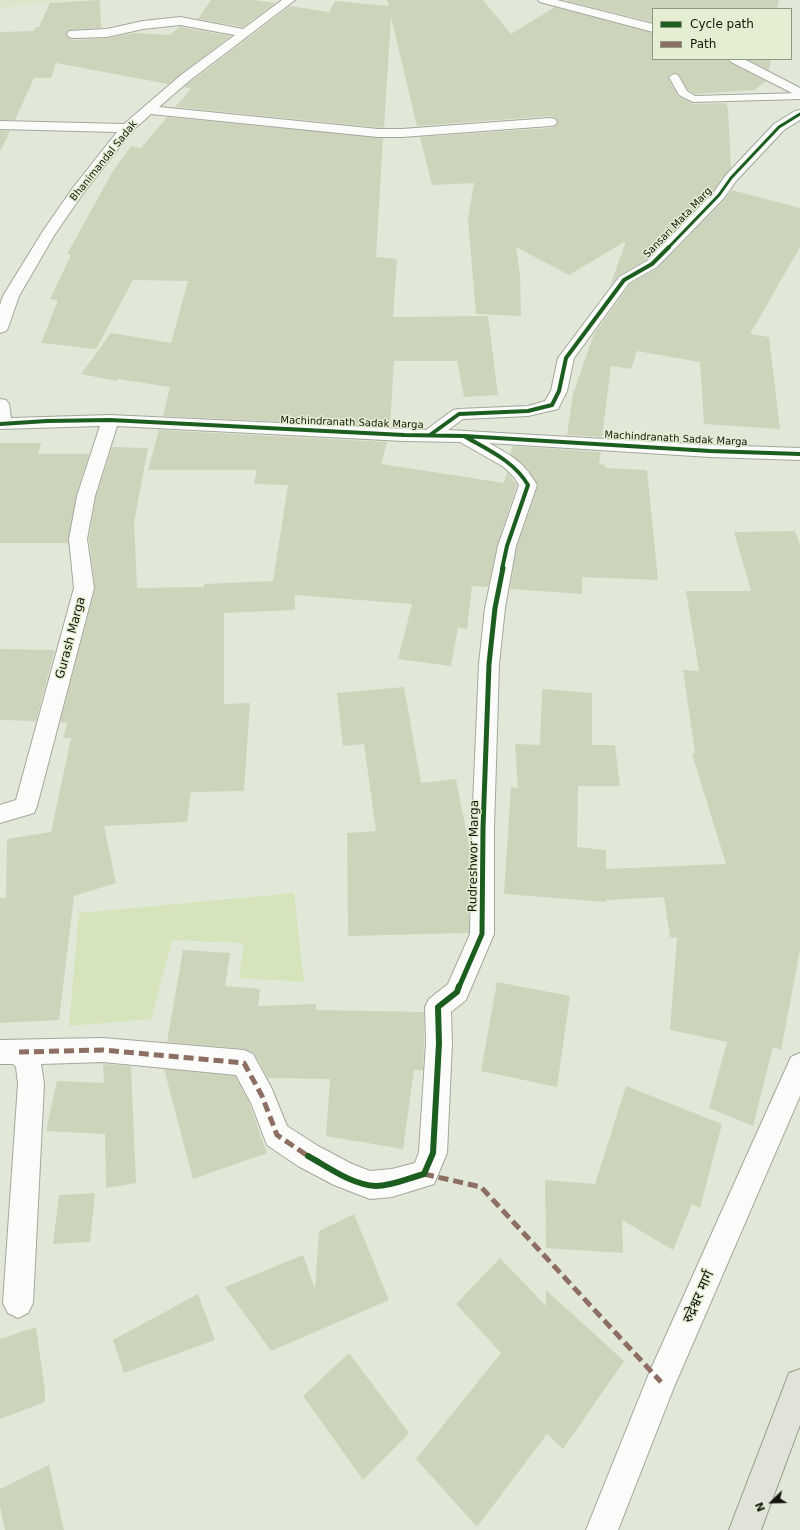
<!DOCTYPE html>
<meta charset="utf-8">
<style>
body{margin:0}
#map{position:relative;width:800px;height:1530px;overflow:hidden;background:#e2e8d8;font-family:"DejaVu Sans",sans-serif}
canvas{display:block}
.legend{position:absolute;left:652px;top:8px;width:140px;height:52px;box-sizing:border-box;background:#e4eed2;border:1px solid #909883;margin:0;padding:5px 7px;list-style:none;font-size:12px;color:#13160c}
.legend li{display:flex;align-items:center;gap:8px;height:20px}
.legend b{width:20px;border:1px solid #909883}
.north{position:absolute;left:752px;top:1482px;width:40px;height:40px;-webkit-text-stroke:3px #e4eed2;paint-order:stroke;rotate:247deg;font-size:11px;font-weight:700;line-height:16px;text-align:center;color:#13160c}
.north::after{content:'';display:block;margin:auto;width:14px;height:18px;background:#13160c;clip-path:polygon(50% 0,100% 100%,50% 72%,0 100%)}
</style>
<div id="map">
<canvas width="800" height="1530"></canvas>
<ul class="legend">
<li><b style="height:5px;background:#1b5e20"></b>Cycle path</li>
<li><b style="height:5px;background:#8d6e63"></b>Path</li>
</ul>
<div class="north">N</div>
</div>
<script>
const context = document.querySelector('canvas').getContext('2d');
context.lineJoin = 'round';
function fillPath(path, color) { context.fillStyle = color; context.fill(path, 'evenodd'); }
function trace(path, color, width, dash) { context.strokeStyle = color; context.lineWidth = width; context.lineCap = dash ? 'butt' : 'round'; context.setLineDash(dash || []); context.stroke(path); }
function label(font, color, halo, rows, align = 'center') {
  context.font = font + ' "DejaVu Sans","Noto Sans Devanagari",sans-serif'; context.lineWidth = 3; context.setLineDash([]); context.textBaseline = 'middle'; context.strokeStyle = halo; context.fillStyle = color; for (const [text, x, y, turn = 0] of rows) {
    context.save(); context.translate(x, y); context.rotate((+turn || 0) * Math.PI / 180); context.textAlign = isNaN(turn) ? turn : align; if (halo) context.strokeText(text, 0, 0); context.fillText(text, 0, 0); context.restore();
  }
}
fillPath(new Path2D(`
 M0 0H73L13 6 0 9Z`), '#dde6cc');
fillPath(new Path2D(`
 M294 893 304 982 239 978 244 943 172 940 151 1019 69 1026 79 913Z`), '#d6e4bc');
fillPath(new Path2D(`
 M100 0 101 28 69 30 66 33 68 38 73 40 107 38 134 33 169 35 180 27 231 36 168 84 56 63 51 78H34L15 120H0V32L34 31 36 27H39L50 3Z
 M211 0H254L275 3 243 27 198 19Z
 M387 0H483L511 34 555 7 653 33V59H728L730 63 766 81 754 90 695 94 688 90 678 74 673 73 668 76V78L678 96 693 104 726 103 728 109 731 168 713 191 646 260 618 276 610 286 626 241 569 275 516 247 520 275 521 316 476 314 468 219 474 183 432 185 420 137 550 128 555 126 558 123 556 118 550 116 417 126 391 17 384 128 175 107 191 89 184 87 290 6 329 12 335 1 389 6Z
 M567 0H779L777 9H653V22L566 1Z
 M747 59H771L769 70Z
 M167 117 383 138 376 257 397 259 393 317 488 316 498 395 464 397 457 361H394L390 427 163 416 170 387 118 379 117 381 81 374 111 333 171 343 188 281 133 280 96 349 41 343 58 300 50 299 71 255 67 254 113 171 131 146 141 148Z
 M0 130 10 131 0 152Z
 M732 190 800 208V247L750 334 769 337 780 429 704 424 700 362 637 351 631 369 611 366 602 437 567 435 573 394 594 334 630 284 658 268 725 199Z
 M159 430 387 442 381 464 504 483 507 472 517 485 497 546 488 587 472 586 467 629 458 628 451 666 398 659 412 604 295 595V610L224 613V704L250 703 244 791 191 792 187 822 104 826 116 883 74 896 59 1020 0 1023V898H6L7 839 51 832 71 738H63L67 723 60 722 95 588 89 539 96 496 112 447 148 448 134 522 137 588 204 587V584L273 581 288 485 254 484 257 470H148Z
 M0 443H41L38 454H89L76 496 68 543H0Z
 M512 446 601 452 599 464 605 465V468L647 470 658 580 582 577V594L510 589 517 546 538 485 528 469 510 454Z
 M795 531 800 545V950L781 1050 773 1047 753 1126 709 1108 727 1042 670 1030 677 938 670 937 664 897 606 900V902L504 894 511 787 518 788 515 744 540 745 542 689 592 693V745H615L620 786H578L577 847 606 850V869L726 864 692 754 695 753 683 670 699 671 686 591H751L734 532Z
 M0 649 55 650 36 721 0 720Z
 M404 687 421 783 456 779 470 850 469 933 348 936 347 833 376 831 364 744 343 746 337 693Z
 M183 950 230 953 225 986 260 989 258 1006 316 1004V1010L424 1012V1043L423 1070H414L403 1149 326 1136 330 1079 268 1078 254 1053 245 1049 167 1042Z
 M497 982 570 996 557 1087 481 1071Z
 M103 1064 131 1066 136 1183 106 1188 105 1134 46 1131 57 1081 104 1083Z
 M164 1069 235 1076 248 1100 267 1153 193 1179Z
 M626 1086 722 1124 700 1208 692 1204 673 1250 622 1220 623 1253 546 1248 545 1180 595 1184Z
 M95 1193 90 1242 53 1244 59 1195Z
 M354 1214 389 1300 271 1351 225 1287 303 1255 315 1289 319 1231Z
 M500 1258 546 1306V1290L624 1361 563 1449 547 1434 477 1527 416 1459 501 1353 456 1304Z
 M198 1294 215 1340 124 1373 113 1340Z
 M36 1327 45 1391V1402L0 1419V1339Z
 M349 1353 409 1433 363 1480 303 1396Z
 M49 1465 64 1530H5L0 1506V1489Z`), '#ccd4bc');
const lane = new Path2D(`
 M674 74 678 75 687 91 695 96 800 93V99L693 102 679 95 669 77Z`);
const street = new Path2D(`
 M282 0H295L189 81 159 107 378 129H402L550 118 555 119 557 122 555 125 550 126 402 137H378L151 114 132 131 82 195 55 234 19 296 8 328 6 331 0 333V305L3 296 43 231 72 189 117 132 0 129V121L124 124 181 75 235 35 180 25 143 29 107 37 73 38 69 37 67 34 69 31 107 29 143 21 180 17 243 29Z
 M538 0H557L653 24V32L540 2Z
 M729 59H744L800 88V97L731 62Z
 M800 110V120L784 130 736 181 724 198 657 267 629 283 574 358 567 391 558 409 528 416 463 419 448 430 710 445 800 448V460L710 457 489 443C513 457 523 461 537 485L516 546 505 608 499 664 494 828V934L466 1000 451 1012 452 1043 447 1153 434 1184 392 1197 370 1199 334 1185 298 1166 267 1145 251 1103 236 1075 103 1062 41 1064 44 1084 33 1303 28 1313 18 1318 8 1313 3 1303 18 1084 16 1067 13 1064H0V1040L103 1038 244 1050 253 1054 271 1087 287 1126 318 1146 352 1164 370 1171 392 1169 415 1163 419 1152 426 1043 425 1007 429 999 448 984 470 934 472 828 479 664 485 608 498 546 519 485 514 477 504 467 460 442 404 441 117 426 95 496 87 539 94 588 37 806 34 813 0 823V805L16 800 74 588 69 539 77 496 100 426 0 429V399L6 400 9 404 11 418 110 415 426 430 453 410 459 409 528 406 545 401 551 391 558 358 619 277 647 261 714 192 726 175 774 124 795 111Z
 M800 1053V1096L674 1387 618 1530H586L650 1371 791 1057Z`);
const primary = new Path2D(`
 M800 1369V1425L761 1530H729L789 1373Z`);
trace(lane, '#a3a79b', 2);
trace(street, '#a3a79b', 2);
trace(primary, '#969c87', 2);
fillPath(lane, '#fbfcf9');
fillPath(street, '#fbfcf9');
fillPath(primary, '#dfe3d9');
trace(new Path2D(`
 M19 1052 103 1050 244 1063 262 1096 277 1135 308 1156
 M424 1174 481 1187 661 1382`), '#8d6e63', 5, [10, 5]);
trace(new Path2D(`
 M668 248 719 195 731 178 779 127 800 114`), '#1b5e20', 3);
trace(new Path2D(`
 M0 424 47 421 110 420 404 435 464 436 710 451 800 454
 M430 435 459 414 528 411 552 405 559 391 566 358 624 280 652 264 669 247
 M464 436C488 450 514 461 528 485L507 546 502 569`), '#1b5e20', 4);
trace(new Path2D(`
 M459 987 482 934 483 828 489 664 495 608 503 568`), '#1b5e20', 5);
trace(new Path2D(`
 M308 1156C328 1167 352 1185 376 1186 392 1186 409 1178 424 1174L433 1153 439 1043 438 1007 457 992 459 986`), '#1b5e20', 6);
label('10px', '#13160c', '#e4eed2', [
 ["Bhanimandal Sadak",104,161,-51],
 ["Sansari Mata Marg",678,223,-46],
 ["Machindranath Sadak Marga",352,423,2],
 ["Machindranath Sadak Marga",676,439,3]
]);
label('12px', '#13160c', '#e4eed2', [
 ["Gurash Marga",71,638,-75],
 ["Rudreshwor Marga",474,856,-89]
]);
label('14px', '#13160c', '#e4eed2', [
 ["रुद्रेश्वर मार्ग",699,1297,-66]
]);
</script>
